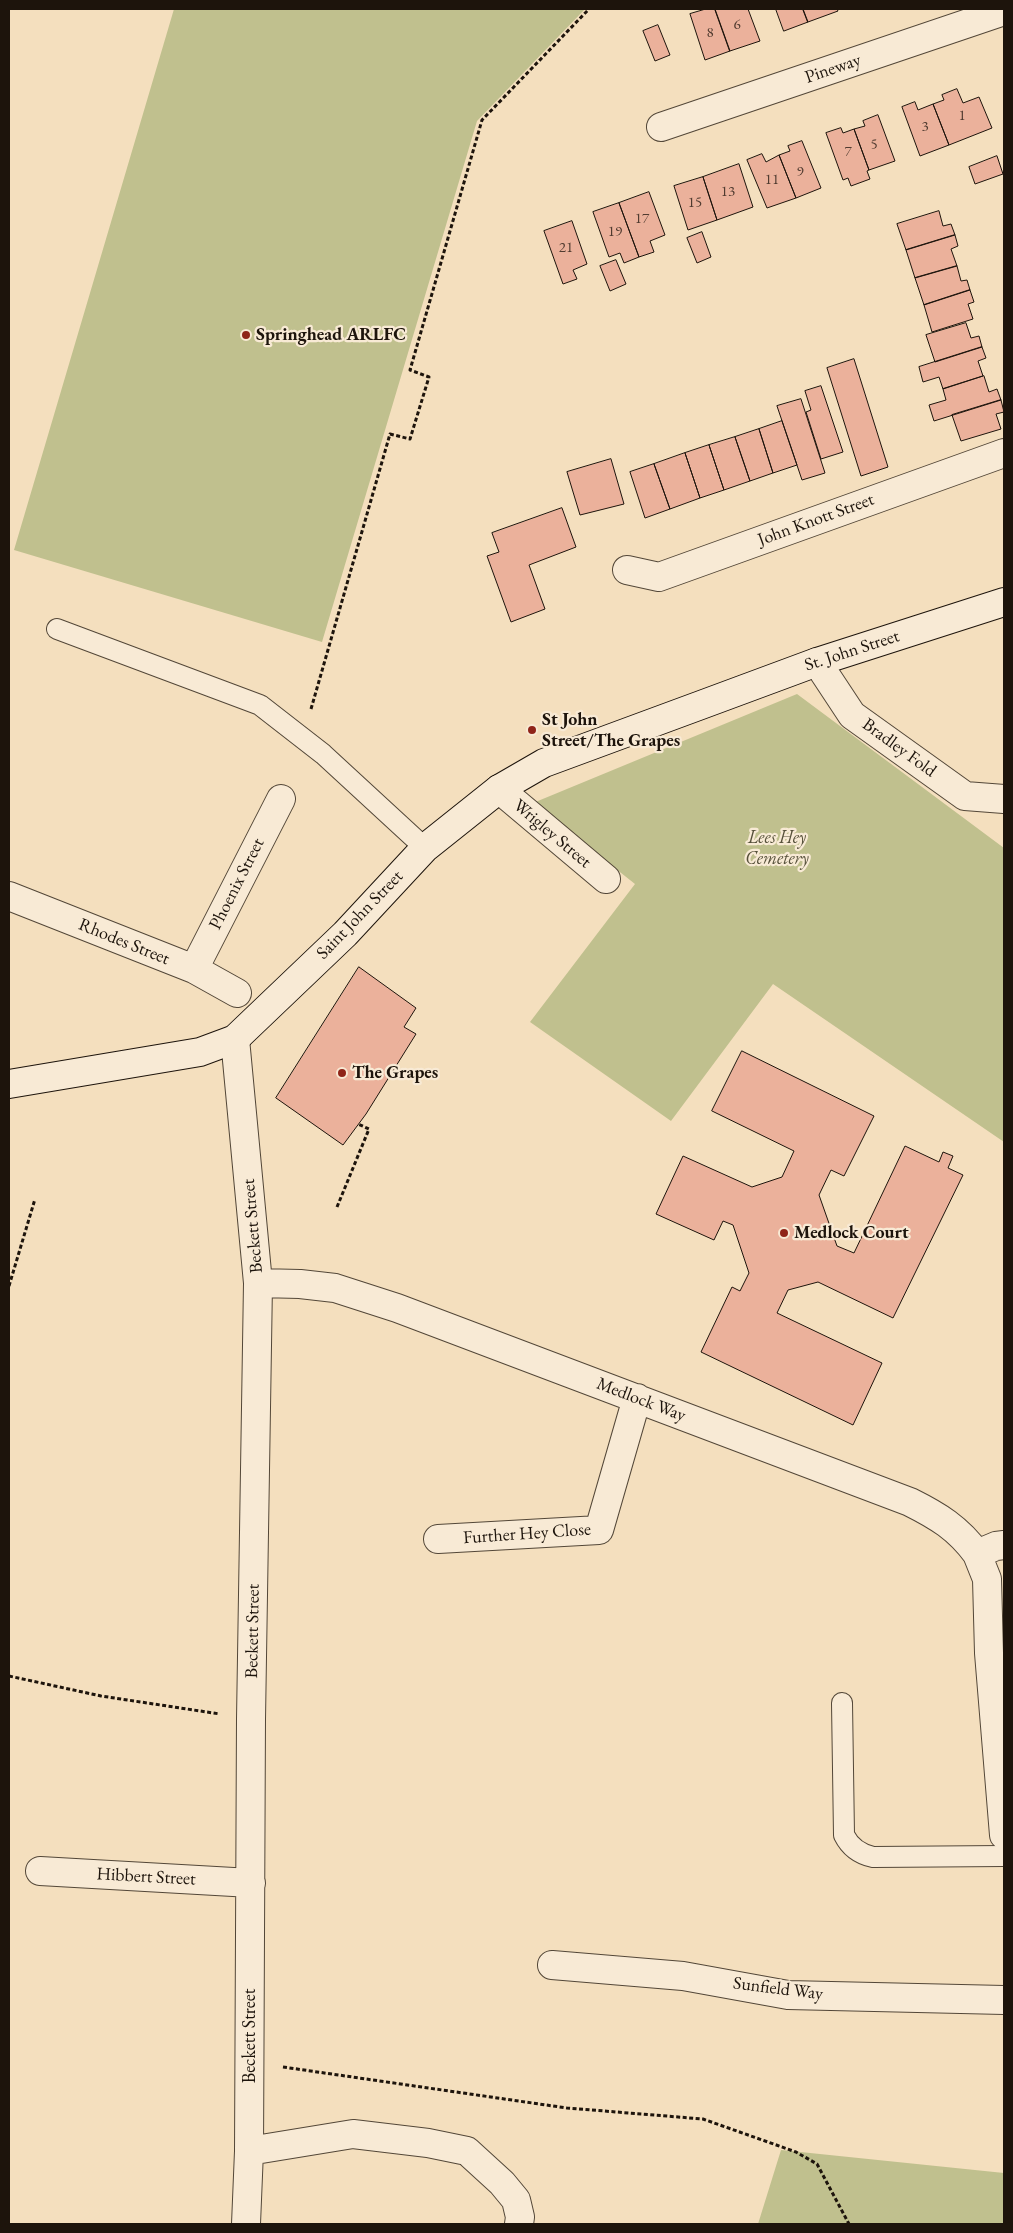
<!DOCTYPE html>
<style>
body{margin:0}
#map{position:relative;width:1013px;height:2233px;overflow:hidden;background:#f4dfbe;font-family:"EB Garamond",serif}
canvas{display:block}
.frame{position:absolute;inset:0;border:10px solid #1d140c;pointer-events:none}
</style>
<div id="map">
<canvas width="1013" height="2233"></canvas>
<div class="frame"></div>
</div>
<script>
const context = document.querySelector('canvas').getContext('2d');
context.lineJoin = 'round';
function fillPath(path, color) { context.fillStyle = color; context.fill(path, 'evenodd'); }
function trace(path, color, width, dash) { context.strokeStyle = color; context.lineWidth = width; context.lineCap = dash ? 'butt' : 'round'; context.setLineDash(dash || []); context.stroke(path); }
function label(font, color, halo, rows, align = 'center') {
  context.font = font + ' "EB Garamond",serif'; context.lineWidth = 4.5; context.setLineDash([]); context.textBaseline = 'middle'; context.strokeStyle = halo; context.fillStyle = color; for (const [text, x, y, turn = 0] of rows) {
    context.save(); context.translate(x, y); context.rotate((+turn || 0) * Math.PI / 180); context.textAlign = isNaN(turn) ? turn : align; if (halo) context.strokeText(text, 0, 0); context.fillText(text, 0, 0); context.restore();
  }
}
fillPath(new Path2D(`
 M174 9H585L477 121 322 642 14 550Z
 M797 694 1004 848V1142L773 984 671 1121 530 1022 635 884 533 803Z
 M781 2150 1004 2173V2224H758Z`), '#c0c08e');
const building = new Path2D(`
 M706 9H715L730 51 705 60 690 14Z
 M715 9H748L760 41 730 51Z
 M776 9H803L808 22 784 31Z
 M803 9H837L838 11 808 22Z
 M658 25 670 55 655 61 643 31Z
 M957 89 963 103 979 97 992 128 949 145 933 104 944 100 942 95Z
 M915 102 918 110 933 104 949 145 920 156 902 107Z
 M878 115 895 161 869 170 854 129 865 126 863 121Z
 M841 128 843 133 854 129 869 170 867 171 870 179 851 186 848 178 843 180 826 133Z
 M802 141 821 188 796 198 779 155 790 151 788 146Z
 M762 154 766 162 779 155 796 198 767 208 747 160Z
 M997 156 1003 174 975 184 969 167Z
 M739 164 753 207 717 220 703 177Z
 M703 177 717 220 688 230 674 186Z
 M649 192 665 235 650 241 654 252 639 257 619 203Z
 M619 203 639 257 624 263 620 253 609 257 593 212Z
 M939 211 943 226 951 224 955 235 906 250 897 224Z
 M572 221 587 264 573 270 577 279 563 284 544 231Z
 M702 232 711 257 697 263 687 238Z
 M955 235 958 246 951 249 957 266 915 278 906 250Z
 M616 260 626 284 610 291 600 266Z
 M957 266 961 281 967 280 970 290 924 305 915 278Z
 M970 290 974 302 968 304 973 319 932 332 924 305Z
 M966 323 971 338 979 336 982 347 935 362 926 335Z
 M982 347 986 358 978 361 983 376 943 389 939 377 923 382 919 367Z
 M854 359 888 467 861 476 827 368Z
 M984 376 989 392 997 389 1001 400 934 421 929 405 946 400 943 389Z
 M821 386 843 452 821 459 806 412 811 410 805 391Z
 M801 399 825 473 802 480 777 406Z
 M1001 400 1004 412 996 414 1001 429 961 441 952 415Z
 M782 421 797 465 773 473 759 429Z
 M759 429 773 473 750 481 735 437Z
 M735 437 750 481 724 490 709 445Z
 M709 445 724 490 700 498 685 453Z
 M685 453 700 498 670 509 654 464Z
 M611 459 624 504 580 515 567 472Z
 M654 464 670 509 645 518 630 472Z
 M562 508 576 547 529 565 545 609 511 622 487 556 499 552 492 533Z
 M359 967 416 1008 404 1027 416 1034 366 1114 343 1145 276 1098Z
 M742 1051 874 1116 844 1176 831 1170 819 1195 837 1246 854 1253 905 1146 939 1162 943 1152 953 1156 948 1168 963 1175 893 1318 818 1282 788 1290 777 1313 882 1363 853 1425 701 1352 732 1287 740 1291 749 1273 733 1225 723 1221 714 1240 656 1214 683 1156 752 1187 782 1177 794 1151 712 1111Z`);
fillPath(building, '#ebb19b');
trace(building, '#1d140c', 1);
const lane = new Path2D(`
 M57 629 260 705 323 754 425 848
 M842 1703 844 1835C850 1847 859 1854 873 1857L1004 1856`);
const street = new Path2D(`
 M661 127 1004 11
 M627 570 659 577 1004 453
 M817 662 852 715 965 796 1004 799
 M499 789 606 879
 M9 896 194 969 237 993
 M194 969 281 799
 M235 1039 258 1283 251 1719 249 2151 246 2224
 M258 1283 300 1284 335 1288 397 1308 910 1502C938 1516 958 1528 977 1554L996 1546 1004 1545
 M438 1539 599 1530 637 1398
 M977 1554 987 1579 989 1653 1004 1835
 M40 1871 251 1883
 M552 1965 683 1976 788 1995 1004 2000
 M249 2151 353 2134 428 2143 467 2151 502 2183 516 2200 520 2217 519 2224`);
const secondary = new Path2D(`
 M9 1084 200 1052 235 1039 345 934 425 848 499 789 544 763 701 705 817 662 1004 602`);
trace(lane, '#534738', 22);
trace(street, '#534738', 30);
trace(secondary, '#1d140c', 30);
trace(new Path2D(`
 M311 709 390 434 410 439 429 377 410 370 482 120 589 9
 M337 1207 369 1129 358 1124
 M9 1286 35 1199
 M9 1676 101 1696 220 1714
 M283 2067 567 2108 703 2119 796 2152 817 2164 849 2224`), '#1d140c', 3, [4, 2.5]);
trace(lane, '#f8ead5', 20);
trace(street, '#f8ead5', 28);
trace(secondary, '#f8ead5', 28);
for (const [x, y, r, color] of [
 [246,335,5,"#8f2418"],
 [532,730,5,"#8f2418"],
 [342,1073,5,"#8f2418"],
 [784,1233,5,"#8f2418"]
]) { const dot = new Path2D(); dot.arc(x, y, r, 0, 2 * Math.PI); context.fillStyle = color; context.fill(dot); trace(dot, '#f8ead5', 2); }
label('15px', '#503b30', null, [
 ["6",737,25],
 ["8",710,33],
 ["1",962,116],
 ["3",925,127],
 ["5",874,145],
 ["7",848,152],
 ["9",800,172],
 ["11",772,180],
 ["13",728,192],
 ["15",695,203],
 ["17",642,219],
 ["19",615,232],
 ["21",566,248]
]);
label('18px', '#1d140c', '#f8ead5', [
 ["Pineway",833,69,-19],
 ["John Knott Street",816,520,-20],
 ["St. John Street",852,651,-18],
 ["Bradley Fold",899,748,36],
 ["Wrigley Street",552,834,40],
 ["Phoenix Street",237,884,-63],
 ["Saint John Street",360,915,-46],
 ["Rhodes Street",124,942,22],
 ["Beckett Street",253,1226,-95],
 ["Medlock Way",641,1400,21],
 ["Further Hey Close",527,1534,-4],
 ["Beckett Street",253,1631,-89],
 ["Hibbert Street",146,1877,3],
 ["Sunfield Way",778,1989,7],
 ["Beckett Street",250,2036,-90]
]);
label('bold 18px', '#1d140c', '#f8ead5', [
 ["Springhead ARLFC",256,335],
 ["St John",542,720],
 ["Street/The Grapes",542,741],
 ["The Grapes",352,1073],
 ["Medlock Court",794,1233]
], 'left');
label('italic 18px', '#56503a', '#f8ead5', [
 ["Lees Hey",777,838],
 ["Cemetery",777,859]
]);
</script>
